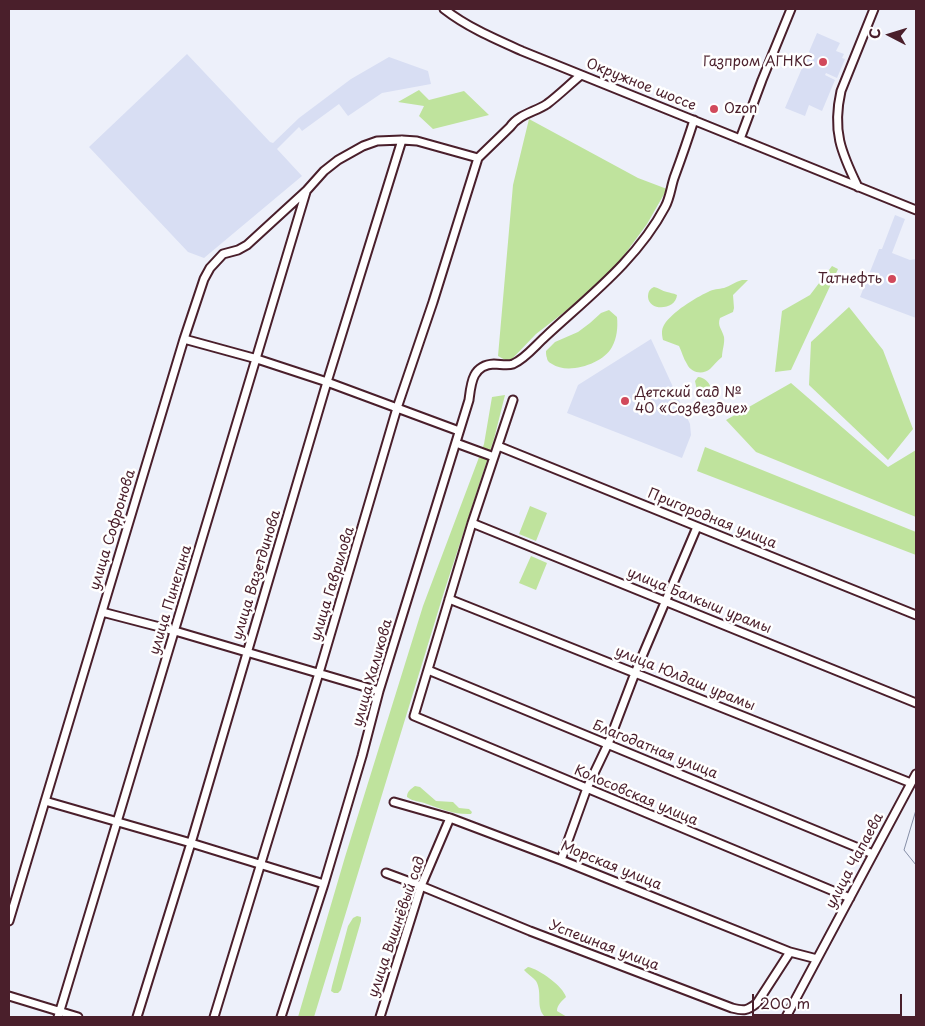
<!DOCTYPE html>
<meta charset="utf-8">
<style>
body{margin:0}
#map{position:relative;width:925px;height:1026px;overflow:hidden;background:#edf0fa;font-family:"Playpen Sans",sans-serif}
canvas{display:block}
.frame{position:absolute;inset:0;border:10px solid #4a1f2b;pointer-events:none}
.north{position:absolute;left:865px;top:10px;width:50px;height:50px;-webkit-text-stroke:4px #fff;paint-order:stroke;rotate:275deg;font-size:14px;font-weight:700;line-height:20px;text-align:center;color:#4a1f2b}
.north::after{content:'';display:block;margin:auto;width:18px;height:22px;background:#4a1f2b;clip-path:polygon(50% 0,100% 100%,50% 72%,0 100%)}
.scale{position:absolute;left:752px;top:994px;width:150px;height:22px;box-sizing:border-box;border:2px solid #4a1f2b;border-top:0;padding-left:6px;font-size:15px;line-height:18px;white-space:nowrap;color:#4a1f2b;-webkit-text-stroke:4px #fff;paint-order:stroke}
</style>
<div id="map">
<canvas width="925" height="1026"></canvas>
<div class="frame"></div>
<div class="north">С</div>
<div class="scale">200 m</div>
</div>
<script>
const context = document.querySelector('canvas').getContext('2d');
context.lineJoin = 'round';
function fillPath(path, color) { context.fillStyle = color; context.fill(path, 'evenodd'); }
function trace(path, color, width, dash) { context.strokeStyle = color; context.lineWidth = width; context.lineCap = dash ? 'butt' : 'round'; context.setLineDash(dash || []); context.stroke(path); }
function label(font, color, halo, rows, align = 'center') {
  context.font = font + ' "Playpen Sans",sans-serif'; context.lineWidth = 5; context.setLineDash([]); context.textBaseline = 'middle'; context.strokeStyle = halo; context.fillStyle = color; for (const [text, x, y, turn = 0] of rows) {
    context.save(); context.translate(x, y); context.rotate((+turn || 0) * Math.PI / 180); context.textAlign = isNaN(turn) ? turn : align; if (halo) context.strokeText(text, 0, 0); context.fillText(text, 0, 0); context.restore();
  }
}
fillPath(new Path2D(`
 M817 33 840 43 836 51 844 54 842 58 845 59 837 78 826 73 825 75 835 80 822 111 809 105 805 116 785 108Z
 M187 54 270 142 273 143 299 118 351 79 389 57 428 71 431 84 382 93 348 116 339 104 302 131 299 127 277 149 302 176 204 258 188 252 89 147Z
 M895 215 905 219 892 253 910 260 916 259V318L860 297 879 249H882Z
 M651 339 690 424 691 435 682 458 567 413 578 385Z`), '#d8def3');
fillPath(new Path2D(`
 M419 90 429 100 464 91 489 115 433 129 419 116 424 106 398 102Z
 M529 119 638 178 667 189 647 224 614 269 567 310 536 334 509 362 498 356 513 185Z
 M832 266 838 269 791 370 775 372 782 311 810 295Z
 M742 280H748L733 295 734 308 733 312 720 318C717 326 722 329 724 337 725 343 722 351 722 357 717 361 714 365 710 369 703 375 691 373 687 364 683 358 682 352 679 346L663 340C662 335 661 330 664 325 672 312 695 298 708 292 713 289 719 289 724 288 730 286 735 282 742 280Z
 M654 287C659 288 662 291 667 292 670 293 673 293 677 295 676 310 649 312 648 297 648 291 650 289 654 287Z
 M849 307 883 350 913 429 888 460 809 385 811 342Z
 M609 310 617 317C618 327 617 338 612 347 603 364 568 375 552 364 550 363 547 361 547 358 546 356 546 353 546 351L555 342 578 332 590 323 601 313Z
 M698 377C710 378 718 395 702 398L698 395 695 381Z
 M791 383 888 467 916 450V517L756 452 726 420Z
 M505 395 494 439 444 592 314 1017H298L345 857 423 606 484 444 492 397Z
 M705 447 916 532V555L697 471Z
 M530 506 547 513 536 541 519 534Z
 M531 556 547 563 536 590 519 583Z
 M415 786 420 787 436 801 453 802 459 808 469 809 472 812 471 814C456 815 441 809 427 804 420 801 413 802 407 797 407 791 411 789 415 786Z
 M357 916 361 917V921L341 990 338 993H334L331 991 332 986 348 926 353 918Z
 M528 967C539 969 563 986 566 997 562 1001 557 1005 557 1011L567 1017H545C535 1007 543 993 536 981 533 977 527 974 524 970Z`), '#bfe39d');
trace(new Path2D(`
 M916 810 904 850 916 865`), '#848da5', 1);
const minor = new Path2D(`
 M444 9C467 27 495 39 522 51L916 210
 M740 139 762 80 791 9
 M858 187C841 152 832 131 841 91L874 9
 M184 339 257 359 327 382 459 431
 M513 400 472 523 414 716 850 898
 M456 443 494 457
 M498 446 916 615
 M472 523 916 703
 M449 599 911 783
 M102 612 175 631 379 691
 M428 670 873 854
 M45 801 191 843 324 884
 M394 802 450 818 561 860 790 952 817 959
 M561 860 587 788 608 744 635 673 697 527
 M386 873 421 886 530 931 732 1008C744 1011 747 1011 757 1003L790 952
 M9 921 184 339 204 279 210 268 223 254 238 250 247 245 307 190 324 171 338 160 363 146 377 141 402 140 417 141 478 158 510 127C519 114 535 112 547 104 559 95 570 84 581 75
 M9 996 78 1017
 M58 1017C141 742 225 467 306 192
 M137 1017 191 843 327 382 402 140
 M214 1017 319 673 397 408 433 302 478 158
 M281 1017 324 884 362 756 379 691 469 400C471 384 472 365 494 364 500 364 507 366 513 364 525 359 535 346 545 337 588 297 637 260 665 207 670 198 671 187 674 178 681 159 688 139 694 120
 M380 1017 421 886 450 818
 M786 1017 916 774`);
trace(minor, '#4a1f2b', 11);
trace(minor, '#fff', 7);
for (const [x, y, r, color] of [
 [823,62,5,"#d1495b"],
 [714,109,5,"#d1495b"],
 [892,279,5,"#d1495b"],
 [625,401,5,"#d1495b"]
]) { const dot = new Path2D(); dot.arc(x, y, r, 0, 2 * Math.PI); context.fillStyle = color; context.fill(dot); trace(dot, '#fff', 2); }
label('14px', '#4a1f2b', '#fff', [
 ["Газпром АГНКС",813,62],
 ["Ozon",724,109,"left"],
 ["Татнефть",882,279],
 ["Детский сад №",635,393,"left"],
 ["40 «Созвездие»",635,409,"left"]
], 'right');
label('14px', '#4a1f2b', '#fff', [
 ["Окружное шоссе",641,85,22],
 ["Пригородная улица",712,519,22],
 ["улица Софронова",113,530,-73],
 ["улица Вазетдинова",257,575,-73],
 ["улица Гаврилова",333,584,-73],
 ["улица Пинегина",171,600,-73],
 ["улица Балкыш урамы",699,601,22],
 ["улица Халикова",373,673,-74],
 ["улица Юлдаш урамы",685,679,22],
 ["Благодатная улица",655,750,22],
 ["Колосовская улица",636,796,23],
 ["улица Чапаева",855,861,-62],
 ["Морская улица",611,866,22],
 ["улица Вишнёвый сад",397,927,-71],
 ["Успешная улица",604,946,21]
]);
</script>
